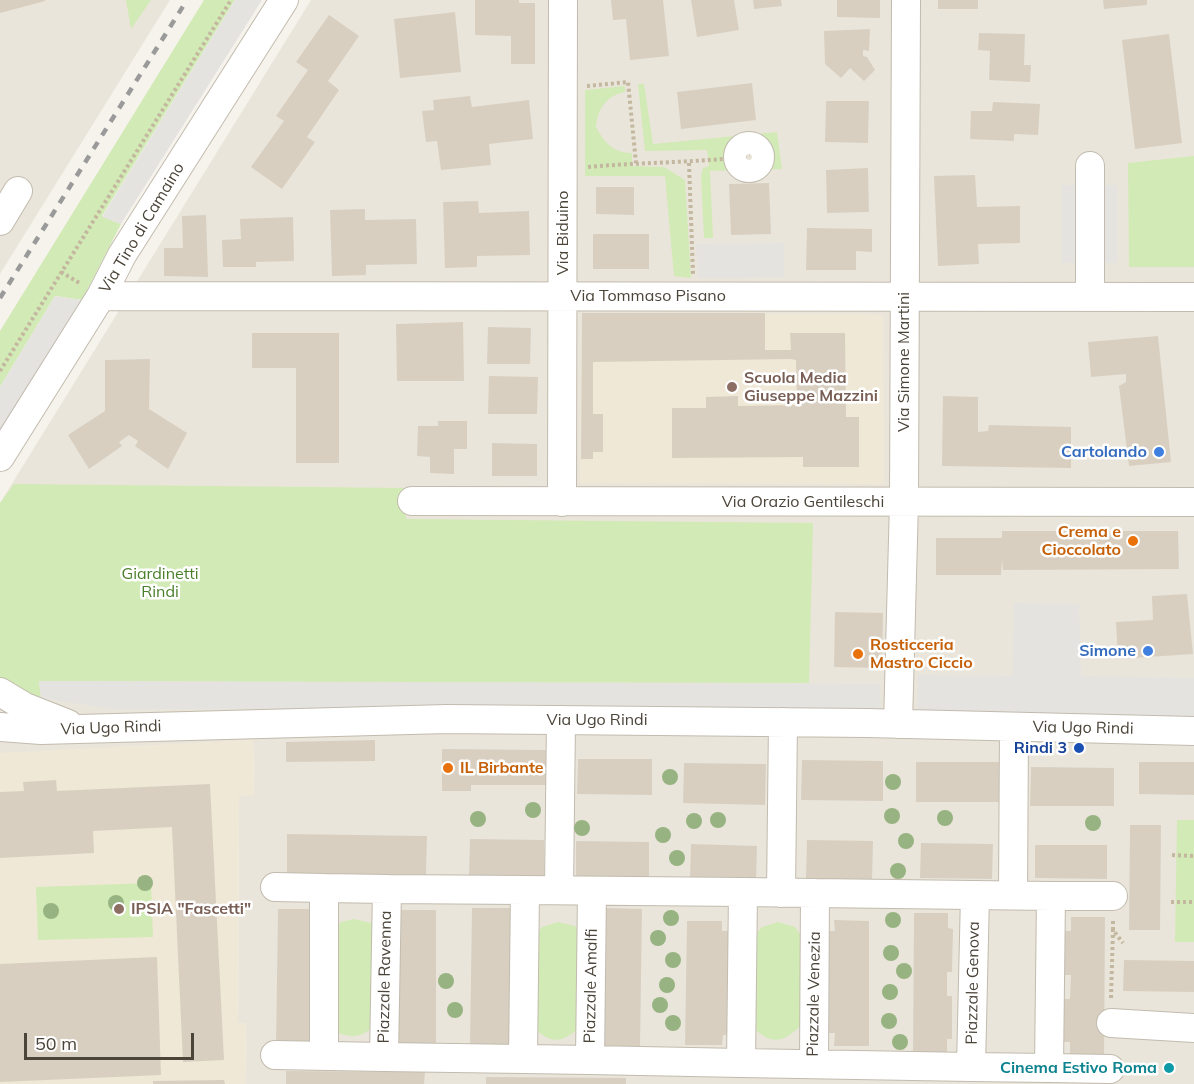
<!DOCTYPE html>
<style>
body{margin:0}
#map{position:relative;width:1194px;height:1084px;overflow:hidden;background:#f6f3ec;font-family:Mulish,sans-serif}
canvas{display:block}
.scale{position:absolute;left:24px;top:1033px;width:170px;height:27px;box-sizing:border-box;border:3px solid #4b4439;border-top:0;padding-left:8px;font-size:18px;line-height:21px;white-space:nowrap;color:#4b4439;-webkit-text-stroke:4px #fff;paint-order:stroke}
</style>
<div id="map">
<canvas width="1194" height="1084"></canvas>
<div class="scale">50 m</div>
</div>
<script>
const context = document.querySelector('canvas').getContext('2d');
context.lineJoin = 'round';
function fillPath(path, color) { context.fillStyle = color; context.fill(path, 'evenodd'); }
function trace(path, color, width, dash) { context.strokeStyle = color; context.lineWidth = width; context.lineCap = dash ? 'butt' : 'round'; context.setLineDash(dash || []); context.stroke(path); }
function label(font, color, halo, rows, align = 'center') {
  context.font = font + ' Mulish,sans-serif'; context.lineWidth = 5; context.setLineDash([]); context.textBaseline = 'middle'; context.strokeStyle = halo; context.fillStyle = color; for (const [text, x, y, turn = 0] of rows) {
    context.save(); context.translate(x, y); context.rotate((+turn || 0) * Math.PI / 180); context.textAlign = isNaN(turn) ? turn : align; if (halo) context.strokeText(text, 0, 0); context.fillText(text, 0, 0); context.restore();
  }
}
fillPath(new Path2D(`
 M0 0H170L0 274Z
 M311 0H1194V1084H245L246 1024 238 1023 239 796 254 794 253 740 0 754V503Z`), '#eae5da');
fillPath(new Path2D(`
 M582 313 883 315 884 484 580 483Z
 M253 740 254 795 239 796 238 1022 246 1024 245 1084H0V753Z`), '#efe8d6');
fillPath(new Path2D(`
 M126 0H151L131 29Z
 M204 0H235L102 216 121 224 82 300 55 296 0 387V331Z
 M638 84H644L653 144 777 132 782 169 710 171 713 238H704L701 176 703 168 709 166 707 150 645 151ZM744 147H754L758 152 756 165 745 167 740 163 738 156Z
 M625 86V92C606 96 598 108 596 127 604 142 613 153 632 153V166L664 167 685 180 691 278 674 276 665 176H585V90Z
 M1194 156V267H1129L1128 163Z
 M14 484 407 488 406 519 813 523 809 683 39 681 41 698 21 692 0 678V503Z
 M1177 820H1194V942H1175Z
 M151 883 153 937 38 940 36 887Z
 M354 919 371 923 379 934 377 1023C364 1036 355 1039 338 1033L334 932 341 922Z
 M558 922 575 926 583 937 581 1026C561 1045 550 1044 531 1025L534 937 542 927Z
 M778 922 795 927 802 937 800 1026C781 1045 769 1044 751 1025L753 937 762 927Z`), '#d2eab5');
fillPath(new Path2D(`
 M235 0H262L121 224 102 217Z
 M1062 185H1117V263H1062Z
 M784 243V277L698 278 696 244Z
 M55 296 82 300 0 432V387Z
 M1014 603 1079 604 1081 676 1194 678V718L917 715 918 675 1013 676Z
 M39 681 880 684 881 709H112L41 698Z`), '#e5e3e0');
fillPath(new Path2D(`
 M0 0H45V1L0 13Z
 M475 0H519V3H535V64H511V36L475 35Z
 M611 0H663L669 56 630 60 626 19 613 20Z
 M691 0H734L739 30 697 37Z
 M753 0H781L782 6 754 9Z
 M837 0H880V18L837 17Z
 M938 0H978V9H938Z
 M1103 0H1147V5L1104 9Z
 M455 12 461 72 400 78 394 19Z
 M329 15 359 36 328 81 339 90 307 137 315 142 282 189 251 167 284 121 276 116 308 70 296 62Z
 M870 29 869 51 863 50V56L867 57 875 70 864 81 850 68 841 78 825 64 824 31Z
 M979 33 1025 34 1024 65H1031L1030 82 989 80 990 51 978 50Z
 M1169 34 1182 143 1135 149 1122 40Z
 M752 83 756 120 681 129 677 92Z
 M470 96 472 107 529 100 533 139 489 144 491 165 441 170 437 141 426 142 422 111 434 110 433 100Z
 M826 101H869L868 143 825 142Z
 M993 102 1040 104 1038 135 1014 134V141L970 139 971 111H992Z
 M868 168 869 212 827 213 826 170Z
 M975 175 977 207 1020 206V243L978 244 979 264 938 266 934 176Z
 M769 183 771 234 731 235 729 184Z
 M596 187H634V215L596 214Z
 M478 201 479 213 529 211 530 255 477 256V267L445 268 443 202Z
 M365 209V220L416 219 417 264 366 265V275L332 276 330 210Z
 M206 215 208 277 164 276V248H183L182 216Z
 M293 217 294 261 256 262V267H223L222 240 241 239 240 219Z
 M807 228 872 229V252L856 251V270H806Z
 M593 234H649V269H593Z
 M582 313H765V350H791L790 333H845L846 417H859V467H803V457L672 458V408H706V397L738 396V406L797 405 796 360 790 359 593 362V414H603V452H593V459H581Z
 M463 322 464 381H397L396 324Z
 M488 327 531 328 530 364H487Z
 M252 333H339V463H296V368H252Z
 M1158 336 1171 462 1129 466 1119 386 1126 382V374L1091 377 1088 342Z
 M150 359 149 409 187 433 168 469 135 446 138 441 129 435 119 442 122 446 89 469 68 435 105 411V360Z
 M489 376 538 377 537 414H488Z
 M943 396 978 397V432L988 431 989 425 1071 427V468L942 466Z
 M438 421H467V449H454V474L430 473V457L417 456 418 426H438Z
 M492 443 537 444V476H492Z
 M1002 531H1178L1179 569 1003 570 1002 559 1001 575H936V538H1002Z
 M1187 594 1193 654 1118 659 1116 622 1153 620 1152 596Z
 M835 612 883 613 882 668 834 667Z
 M375 740V761L286 762V742Z
 M442 749 546 750V785H471V791H442Z
 M578 759H652V795L577 794Z
 M802 760 883 761V801L801 800Z
 M916 762H1000V802H916Z
 M1139 762H1194V795L1139 794Z
 M684 763 766 764 765 805 683 803Z
 M1031 767 1114 768V806H1030Z
 M56 780 57 791 210 784 224 1060 183 1062 172 827 93 831 94 853 0 858V792L24 791 23 782Z
 M1130 825H1161L1160 930H1129Z
 M287 834 427 836 426 875 287 873Z
 M470 839 544 840V876L469 875Z
 M807 840 873 841 872 880 806 879Z
 M576 841 649 842V877H576Z
 M921 843 993 844 992 879 920 878Z
 M691 844 757 846 756 882 690 881Z
 M1035 845H1107V879L1035 878Z
 M472 908H512L510 1046 470 1045Z
 M603 908 642 909 640 1047 601 1046Z
 M278 909H314L313 1046H276Z
 M396 910H436V1045L395 1044Z
 M914 913H948V928L953 929 952 972H947V996H952V1039H947V1055L913 1054Z
 M1071 917H1105L1104 1060 1070 1059V1042H1064V999H1070L1071 975H1065V931H1071Z
 M834 920 869 921V1046H834L835 1033H828L829 931H835Z
 M687 921H722V931H729L728 1035H723L722 1045H685Z
 M157 957 161 1075 0 1082V964Z
 M1124 960 1194 961V992L1123 991Z
 M286 1071 425 1072 424 1084H286Z
 M486 1077 626 1078V1084H486Z
 M224 1080 225 1084H153V1081Z`), '#d8cfc1');
const minor = new Path2D(`
 M738 157a11 11 0 1 1 22 0a11 11 0 1 1-22 0Z
 M0 221 18 191
 M101 296 1194 297
 M1090 296V166
 M0 457 101 296 122 255 284 0
 M412 501 1194 502
 M562 502 563 0
 M0 692 25 707 68 724
 M898 724 904 502 906 0
 M0 727 41 730 447 719 867 723 1194 731
 M275 887 324 888
 M387 889 525 890
 M559 890 561 720
 M592 891 590 1060 523 1059 525 890 743 892
 M781 893 783 722
 M815 893 1051 896 1049 1068 971 1067 975 895
 M1013 895 1014 727
 M1051 896H1113
 M1111 1023 1194 1028
 M275 1055 384 1057 387 889 324 888V1056
 M384 1057 523 1059
 M590 1060 741 1063
 M814 1064 815 893 743 892 741 1063 971 1067
 M1049 1068 1110 1069`);
trace(minor, '#c2bbae', 30);
trace(new Path2D(`
 M587 86 628 82 636 163
 M689 163 693 274
 M588 167C642 162 696 163 750 156
 M61 272 81 284
 M0 371 231 0
 M1172 855 1194 856
 M1171 902H1194
 M1113 921V930L1123 943
 M1111 998 1113 930`), '#c4b79f', 4, [3, 3]);
trace(minor, '#fff', 28);
trace(new Path2D(`
 M0 298 187 0`), '#9a9a9a', 4.5, [8, 8]);
context.fillStyle = '#97b381';
for (const [x, y] of [
 [670,777],
 [893,782],
 [533,810],
 [892,816],
 [945,818],
 [478,819],
 [718,820],
 [694,821],
 [1093,823],
 [582,828],
 [663,835],
 [906,841],
 [677,858],
 [898,871],
 [145,883],
 [116,903],
 [51,911],
 [671,918],
 [893,920],
 [658,938],
 [891,953],
 [673,960],
 [904,971],
 [446,981],
 [667,985],
 [890,992],
 [660,1005],
 [455,1010],
 [889,1021],
 [673,1023],
 [900,1042]
]) { context.beginPath(); context.arc(x, y, 8, 0, 2 * Math.PI); context.fill(); }
for (const [x, y, r, color] of [
 [732,387,6,"#8d6e63"],
 [1159,452,6,"#3f7fe0"],
 [1133,541,6,"#e8710a"],
 [1148,651,6,"#3f7fe0"],
 [858,654,6,"#e8710a"],
 [1079,748,6,"#1a4fb4"],
 [448,768,6,"#e8710a"],
 [119,909,6,"#8d6e63"],
 [1169,1068,6,"#0f9aa8"]
]) { const dot = new Path2D(); dot.arc(x, y, r, 0, 2 * Math.PI); context.fillStyle = color; context.fill(dot); trace(dot, '#fff', 2); }
label('16px', '#4b4439', '#fff', [
 ["Via Tino di Camaino",142,228,-59],
 ["Via Biduino",563,233,-90],
 ["Via Tommaso Pisano",648,296],
 ["Via Simone Martini",904,362,-90],
 ["Via Orazio Gentileschi",803,502],
 ["Via Ugo Rindi",597,720],
 ["Via Ugo Rindi",111,728,-2],
 ["Via Ugo Rindi",1083,728,1],
 ["Piazzale Ravenna",385,977,-89],
 ["Piazzale Genova",973,983,-89],
 ["Piazzale Amalfi",591,986,-89],
 ["Piazzale Venezia",814,994,-89]
]);
label('bold 16px', '#785e54', '#fff', [
 ["Scuola Media",744,378],
 ["Giuseppe Mazzini",744,396],
 ["IPSIA \"Fascetti\"",131,909]
], 'left');
label('bold 16px', '#366cbe', '#fff', [
 ["Cartolando",1147,452],
 ["Simone",1136,651]
], 'right');
label('bold 16px', '#c56008', '#fff', [
 ["Crema e",1121,532,"right"],
 ["Cioccolato",1121,550,"right"],
 ["Rosticceria",870,645],
 ["Mastro Ciccio",870,663],
 ["IL Birbante",460,768]
], 'left');
label('16px', '#4a7f2a', '#fff', [
 ["Giardinetti",160,574],
 ["Rindi",160,592]
]);
label('bold 16px', '#164399', '#fff', [
 ["Rindi 3",1067,748]
], 'right');
label('bold 16px', '#0d838f', '#fff', [
 ["Cinema Estivo Roma",1157,1068]
], 'right');
</script>
